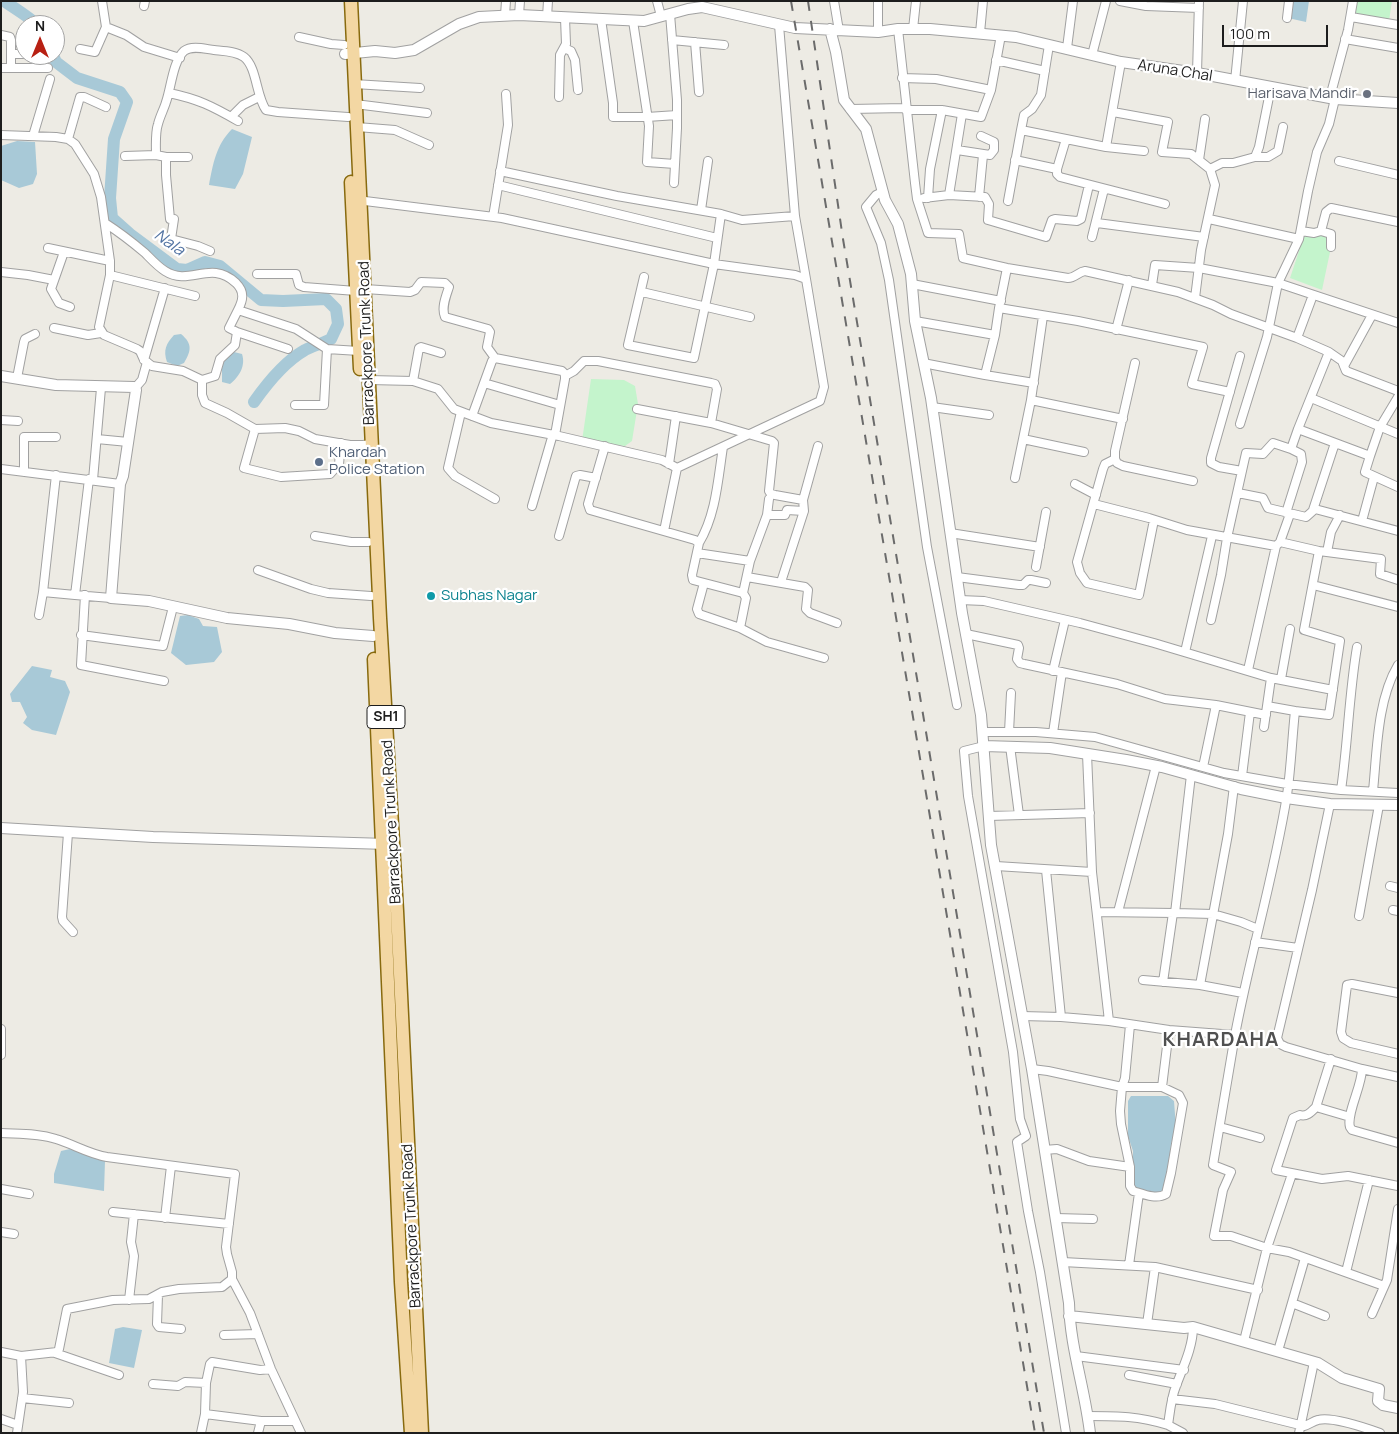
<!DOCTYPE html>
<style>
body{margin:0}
#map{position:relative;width:1399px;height:1434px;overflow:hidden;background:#edebe4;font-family:Manrope,sans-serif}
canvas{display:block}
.frame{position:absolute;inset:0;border:2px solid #1d1d1d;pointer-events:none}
.north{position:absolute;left:15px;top:15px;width:50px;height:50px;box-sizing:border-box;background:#fff;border:1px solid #a5a5a5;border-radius:50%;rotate:0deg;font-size:14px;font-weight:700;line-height:20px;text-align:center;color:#1d1d1d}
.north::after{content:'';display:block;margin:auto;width:18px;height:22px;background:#b82013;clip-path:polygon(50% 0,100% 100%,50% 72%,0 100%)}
.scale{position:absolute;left:1222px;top:25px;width:106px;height:22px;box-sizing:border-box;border:2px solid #1d1d1d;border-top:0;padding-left:6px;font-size:15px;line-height:18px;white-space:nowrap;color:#1d1d1d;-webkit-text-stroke:4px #fff;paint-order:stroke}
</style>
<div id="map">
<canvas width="1399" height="1434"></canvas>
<div class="frame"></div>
<div class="north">N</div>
<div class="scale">100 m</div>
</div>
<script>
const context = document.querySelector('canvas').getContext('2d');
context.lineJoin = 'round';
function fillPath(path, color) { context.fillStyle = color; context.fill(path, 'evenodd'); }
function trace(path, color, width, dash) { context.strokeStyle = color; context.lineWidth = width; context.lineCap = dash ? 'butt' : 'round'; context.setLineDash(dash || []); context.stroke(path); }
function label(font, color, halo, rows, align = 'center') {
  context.font = font + ' Manrope,sans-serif'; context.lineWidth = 4.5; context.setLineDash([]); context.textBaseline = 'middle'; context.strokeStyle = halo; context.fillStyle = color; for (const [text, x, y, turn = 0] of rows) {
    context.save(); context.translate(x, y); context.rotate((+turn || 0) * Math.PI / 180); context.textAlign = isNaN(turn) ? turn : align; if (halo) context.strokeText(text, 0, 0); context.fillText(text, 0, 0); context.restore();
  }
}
fillPath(new Path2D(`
 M1355 1H1392L1389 21 1354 15Z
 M1305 233H1334L1322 290 1290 278Z
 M591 379 624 380 635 386 638 404 632 441 625 446 582 441Z`), '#c4f4cc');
fillPath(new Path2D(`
 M1291 1H1309L1306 22 1288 18Z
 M232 129 252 137 243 174 235 189 209 185C213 164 216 145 232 129Z
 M17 141 35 142 37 174 33 184 19 188 1 180V146Z
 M181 334C193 344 191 351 184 363L177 366 167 362C163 350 166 344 174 335Z
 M234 352 242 354C246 366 239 377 230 384L222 382V368L224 357Z
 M188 615 199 619 203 626 217 627 222 652 214 662 186 665 171 653 180 616Z
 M32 666 52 670 50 677 65 681 70 692 56 735 32 730 23 723 27 717 20 702H12L10 694Z
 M1131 1096H1168L1174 1101 1176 1128 1171 1144 1169 1174 1162 1192 1147 1194 1133 1186V1151L1128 1136V1101Z
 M70 1149 105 1161 104 1191 54 1183V1174L61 1151Z
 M123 1327 142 1330 134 1368 109 1363 115 1329Z`), '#a8c9d7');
trace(new Path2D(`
 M4 1C10 5 35 21 37 25
 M53 55 56 62 77 78 120 92 127 102 114 139 110 198 112 218 130 234 177 269 187 270 205 262 220 266 261 300 283 301 326 299 336 309 338 324 331 339C323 343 313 346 305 350 284 362 268 382 254 402`), '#a8c9d7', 12);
const minor = new Path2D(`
 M657 1 661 16
 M834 1 839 31
 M878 1V32
 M1120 1 1146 6 1199 8
 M144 6 145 1
 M670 14 677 100V128L674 183
 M505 15 506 1
 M519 15 520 1
 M547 17 548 1
 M1351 17 1398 25
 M1287 18 1289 1
 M601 19 613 103V117H647L677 115
 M633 21 649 126 647 162 675 164
 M779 25 795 216 806 279
 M106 27 126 35 144 47 180 58
 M898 29 915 183 917 199 928 233 959 234 963 258 1007 268 1068 278C1075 278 1078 272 1085 271L1178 292 1213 305 1231 314 1297 338
 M913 29 916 1
 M980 33 983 1
 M1 35 10 37 11 40V68
 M299 37 331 44 344 45
 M1345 39 1398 48
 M672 40 724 45
 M695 42 699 92
 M564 48 571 51 575 60 578 90
 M1067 48 1073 1
 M80 49 95 52 106 27 102 1
 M11 54H25
 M1092 55 1106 1
 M996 60 1045 71
 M1121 62 1106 147 1144 151
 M1 68H48
 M1197 73 1199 1
 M902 78 936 79 991 90
 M1235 81 1243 1
 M354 84 420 88
 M169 93C198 99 212 106 238 121
 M559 97 560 55 566 44 565 18
 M1330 97 1348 30 1353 1
 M1335 99 1329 124 1317 152 1308 191 1299 239 1278 283 1398 323
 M355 104 427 113
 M850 109 905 108
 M906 110H942L981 117 991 90 1001 35
 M1113 112 1168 122 1162 152 1191 154 1210 169 1215 185 1201 250 1195 298
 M962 114 949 195 985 197 989 204 988 220 1046 237 1052 220 1055 219 1077 221 1081 219 1089 185
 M231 117 243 105 259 97
 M357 127 395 130 429 145
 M1021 130 1024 115 1032 109 1041 95 1049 45
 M1 135 56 137 68 139 75 144 94 174 101 197 110 261V275L99 327 104 335 137 349 140 351 144 360 152 366 183 371 202 380V395L205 403 227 413 255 429 285 428 299 431 315 439 350 445H363L371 444
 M33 136 50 79
 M68 139 80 97H84L106 107
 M1066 139 1057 169V174L1060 177 1165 204
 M957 150 990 155 994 150V142L981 136
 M125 156 156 155
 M166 157V175L170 219H174L171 239 198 246 210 251
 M188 157H166L156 155C156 145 155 133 158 124 160 116 164 109 166 102 171 88 173 61 184 51 192 45 205 49 214 50 224 51 236 51 244 57 257 67 256 96 266 110L278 112 348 117
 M1255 157H1268L1278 151 1283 127
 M1015 160 1057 169
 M1199 160 1205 119
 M1339 161 1398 175
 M1210 169 1222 163H1233L1255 157 1259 147 1271 87
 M500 171 617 196 721 214 714 264 694 358 628 345 644 277
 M498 185 717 238
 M882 192 876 195 866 207 881 243 889 280 927 547 957 705
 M979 197 983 155
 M924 198 949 195
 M928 198 930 169 942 110
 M357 200 502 218 714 264 795 275 806 279 824 387 820 401 677 468
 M1008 201 1021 130 1106 147
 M701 210 708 161
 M721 214 742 220 795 216
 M493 217 508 125 506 94
 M1209 219 1299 239
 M105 223C119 232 132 242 145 253 151 259 157 266 165 271 190 287 210 259 236 283 245 292 243 300 238 310
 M1097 223 1204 237
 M1301 231 1314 233 1321 231 1326 212 1331 208 1398 222
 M1321 231 1331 234V247
 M1092 237 1104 189
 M48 248 110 261
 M64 252 51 289 59 303 70 307
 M1007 268 999 308 1078 321 1203 347 1192 384 1230 392
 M1 272 28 275 54 280
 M257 274H296L299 285 304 287 356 291
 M110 275 195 296
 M912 284 1001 301
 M1152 285 1155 265 1199 268 1278 283 1267 337 1240 424
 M365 289 410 292 415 290 421 282 445 283 449 287C446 296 441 308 445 317L488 329 490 332 487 347 495 358
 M642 292 750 317
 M1313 295 1297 338 1329 352 1298 429 1370 456 1365 472 1398 487
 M1043 316 1031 400 1123 419
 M915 321 995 335
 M54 328 88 335 101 333
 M1116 330 1129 280
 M237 332 288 349
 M1329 352 1342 361 1346 371 1398 391
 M1240 356 1211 458V463L1219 467 1242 471
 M144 360 165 288
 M923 363 985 375 1034 383
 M1135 363 1115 451V459L1117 463 1123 466 1193 481
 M1344 366 1372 315
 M985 375 995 335 999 308
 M565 376 574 371 584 361H598L711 383 715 384 717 389 711 423
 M17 378 24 342 25 339 35 334
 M202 380 215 376 220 359 235 345 237 332 229 328 238 310 296 329 327 349
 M369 380 413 381 438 389 454 409 491 423 559 436 662 460 677 468 664 531
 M413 381 419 348 421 347 441 353
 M484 383 560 405
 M135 388 142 380 147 362
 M1311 398 1398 434
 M295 405H324L327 349 359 351
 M932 407 989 415
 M637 409 711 423 772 441 774 443 769 491 771 494 775 495 803 500
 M461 412 448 468 455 476 495 499
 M472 416 492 361 495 358 562 371 565 374V379L555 435
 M1 420 18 421
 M255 429 244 468 281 477 330 474 339 464 341 443
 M97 439 128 442
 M1023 439 1084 452
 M605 446 588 504 590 510 695 540 699 543 692 575 693 580 743 593 746 598 740 628
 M1291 449 1298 429
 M1370 456 1380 427 1398 397
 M1115 459 1105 464 1103 469 1077 562 1080 573 1087 583 1139 595 1154 520
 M669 464 676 416
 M1 469 120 484
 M24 472V437H56
 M1015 478 1031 400
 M89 479 75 595 111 598
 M93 480 101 388
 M1075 484 1096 495
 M1238 493 1263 498 1268 508 1306 517 1315 509 1398 531
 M769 499 767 515H785L787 510 804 511
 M1094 504 1149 518 1187 530 1276 546
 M532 506 553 434
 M1313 510 1335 443
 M1362 521 1374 477
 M950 533 1040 547
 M315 536 351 542H368
 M559 536 576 476 580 475 596 478
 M1280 542 1319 551 1381 559 1380 574 1398 580
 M699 543C716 515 718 479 723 447
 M1327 552 1331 532 1340 515
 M697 553 750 561
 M1036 567 1046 512
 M258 570 311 589 328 593 371 596
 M747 577 805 587 808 590 806 609 810 613 837 623
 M957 577 1019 585H1023L1028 580H1031L1046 583
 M781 582 804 511 803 500 818 446
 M704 583 697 609 699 614 740 628 767 642 824 658
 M1313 585 1398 607
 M43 592 56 475
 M743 593 750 561 767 515
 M85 595 81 665 164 681
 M960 600 984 601 1080 623 1154 643 1271 678 1333 690
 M39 615 43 592 75 595
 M1211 620 1221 575 1227 538 1246 453 1263 454 1273 443 1291 449 1301 454 1302 462 1286 513
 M966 634 1018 645 1019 648 1017 659 1020 663 1024 664 1117 684 1165 699 1216 705 1266 715
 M81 635 163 646 173 607
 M1357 647C1349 694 1348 742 1341 790L1398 793
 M1185 652 1212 536
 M1248 670 1276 546 1280 542 1290 514
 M1053 671 1065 620
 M1281 679 1290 629
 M1267 706 1271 678
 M1264 727 1267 706 1295 711
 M983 732H1036L1095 737 1224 773 1287 784 1341 790
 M1009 732 1011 693
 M1053 733 1062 672
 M984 746 964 751 968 796 1013 1052 1020 1119 1026 1136 1017 1142 1028 1211 1040 1272 1066 1433
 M1010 746 1019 815
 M1087 754 1092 872 1109 1021 1169 1030 1235 1035 1213 1165 1231 1172 1223 1190 1214 1236H1231L1267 1248 1244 1341
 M1203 767 1216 705
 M1191 775 1175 913 1213 914 1241 922 1258 929
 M1242 776 1250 712
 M1373 791C1377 752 1377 700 1398 665
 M1330 804 1312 890 1277 1038 1280 1044 1286 1047 1362 1069C1362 1086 1346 1114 1350 1127L1352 1130 1398 1143
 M989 816 1090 813
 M68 833 62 917 63 921 73 932
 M996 866 1092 872
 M1046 870 1061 1017 1109 1021
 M1390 886 1398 888
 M1393 910 1398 911
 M1097 912 1175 913
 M1118 912 1156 766
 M1359 916 1379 805
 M1255 942 1298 948
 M1143 980 1200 985 1243 993
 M1163 982 1173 913
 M1200 985 1228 834 1234 786
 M1398 993 1352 984 1347 985 1341 1032 1343 1038 1351 1043 1398 1054
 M1022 1016 1061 1017
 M1 1029V1055
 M1235 1035C1250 955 1274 876 1287 795 1291 768 1292 739 1295 711L1329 715 1340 641 1304 630 1319 551
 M1032 1069 1048 1071 1122 1087H1162L1179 1095 1183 1103 1171 1173 1166 1194C1156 1200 1143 1194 1133 1191L1130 1186V1167L1121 1124 1120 1111 1122 1087 1125 1078 1130 1025
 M1362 1069 1398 1077
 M1162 1087 1169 1030
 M1316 1107 1331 1059
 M1350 1117 1316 1107C1311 1112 1307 1117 1300 1115L1293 1118 1276 1170 1322 1179 1348 1176 1398 1186
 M1220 1127 1260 1138
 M1 1133C19 1134 38 1133 56 1139 73 1144 89 1154 107 1157L235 1174 226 1247 227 1254 232 1272V1279L250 1313 271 1369 301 1433
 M1044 1150 1057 1149 1089 1161 1130 1167
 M1292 1174 1267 1248 1289 1252 1384 1286
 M1 1189 29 1194
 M113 1212 229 1224
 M165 1218 171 1166
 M1056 1218 1093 1219
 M1 1232 14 1234
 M1063 1262 1155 1267 1258 1290
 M1129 1265 1139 1193
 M1346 1272 1369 1180
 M158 1295 157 1324 159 1327 181 1329
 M129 1300 134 1256 131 1242 134 1214
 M1292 1303 1325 1316
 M1372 1314 1387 1280 1398 1209
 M1147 1324 1155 1267
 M224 1335 258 1334
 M1278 1351 1305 1258
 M1 1352 21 1356
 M55 1353 119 1375
 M1076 1356 1184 1370
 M1129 1375 1177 1384
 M153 1384 178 1386 185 1382 206 1383
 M22 1398 69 1403
 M1172 1399 1215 1404 1304 1426C1309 1425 1313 1421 1318 1420 1332 1416 1366 1428 1380 1433
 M1088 1416C1119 1416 1138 1416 1168 1425
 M1 1419 18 1425
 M261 1421 205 1414 206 1383 210 1364 212 1362 260 1370 271 1369
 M17 1433 23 1392 21 1356 57 1352 59 1349 67 1309 113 1300 149 1299 162 1292 179 1289 222 1287 232 1279
 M201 1433 205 1414
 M258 1433 261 1421H295
 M1183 1433 1168 1425C1170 1412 1171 1398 1176 1386 1183 1367 1193 1347 1193 1327
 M1299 1433 1314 1362`);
const tertiary = new Path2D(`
 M830 29 836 52 844 100 866 129 885 200 898 224 911 274 915 321 931 398 962 613 981 715 991 845 1032 1069 1069 1303C1070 1347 1085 1389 1090 1433
 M345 54 375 51 395 53 414 50 459 24 479 17 519 15 644 21 688 9 702 7 795 28 878 32 898 29H930L1016 37 1121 62 1197 73 1335 99 1398 103
 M1 376 56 385 134 387 136 390 123 476 120 484 111 598 149 601 227 618 289 624 335 633 373 636
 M984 746 1050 748 1126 760 1162 767 1241 789 1286 798 1330 804 1398 805
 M1 828 153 837 387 844
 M1069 1316 1184 1328 1193 1327 1318 1363 1342 1378 1379 1389 1378 1401 1383 1405 1398 1408`);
const primary = new Path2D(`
 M351 1 380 618 397 911 422 1433
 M351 182 360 369
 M374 659 401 1282 411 1433`);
trace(minor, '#a1a1a1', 10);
trace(tertiary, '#a1a1a1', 12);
trace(primary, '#886a0e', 15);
trace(minor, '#fff', 8);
trace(tertiary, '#fff', 10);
trace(primary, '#f3d7a3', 12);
trace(new Path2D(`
 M791 1 1035 1433
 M808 1 843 239 1044 1433`), '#6b6b6b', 2, [10, 10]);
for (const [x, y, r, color] of [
 [1367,94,5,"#6b7280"],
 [319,462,5,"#5c6f8a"],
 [431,596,5,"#0f9aa8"]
]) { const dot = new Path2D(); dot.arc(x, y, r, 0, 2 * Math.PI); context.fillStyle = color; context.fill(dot); trace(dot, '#fff', 2); }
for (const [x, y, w] of [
 [386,717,38]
]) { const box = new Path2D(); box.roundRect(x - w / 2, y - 11.5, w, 23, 4); context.fillStyle = '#fff'; context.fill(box); trace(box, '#1d1d1d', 1); }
label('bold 14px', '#1d1d1d', null, [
 ["SH1",386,717]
]);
label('15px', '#1d1d1d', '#fff', [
 ["Aruna Chal",1175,71,9],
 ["Barrackpore Trunk Road",367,343,-92],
 ["Barrackpore Trunk Road",392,822,-93],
 ["Barrackpore Trunk Road",412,1226,-93]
]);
label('15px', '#5b616d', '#fff', [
 ["Harisava Mandir",1357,94]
], 'right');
label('15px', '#4e5e75', '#fff', [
 ["Khardah",329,453],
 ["Police Station",329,470]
], 'left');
label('15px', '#0d838f', '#fff', [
 ["Subhas Nagar",441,596]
], 'left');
label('italic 16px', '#5374a3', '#fff', [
 ["Nala",169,243,35]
]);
context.letterSpacing = '1px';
label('bold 20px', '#505050', '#fff', [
 ["KHARDAHA",1221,1040]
]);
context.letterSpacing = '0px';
</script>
